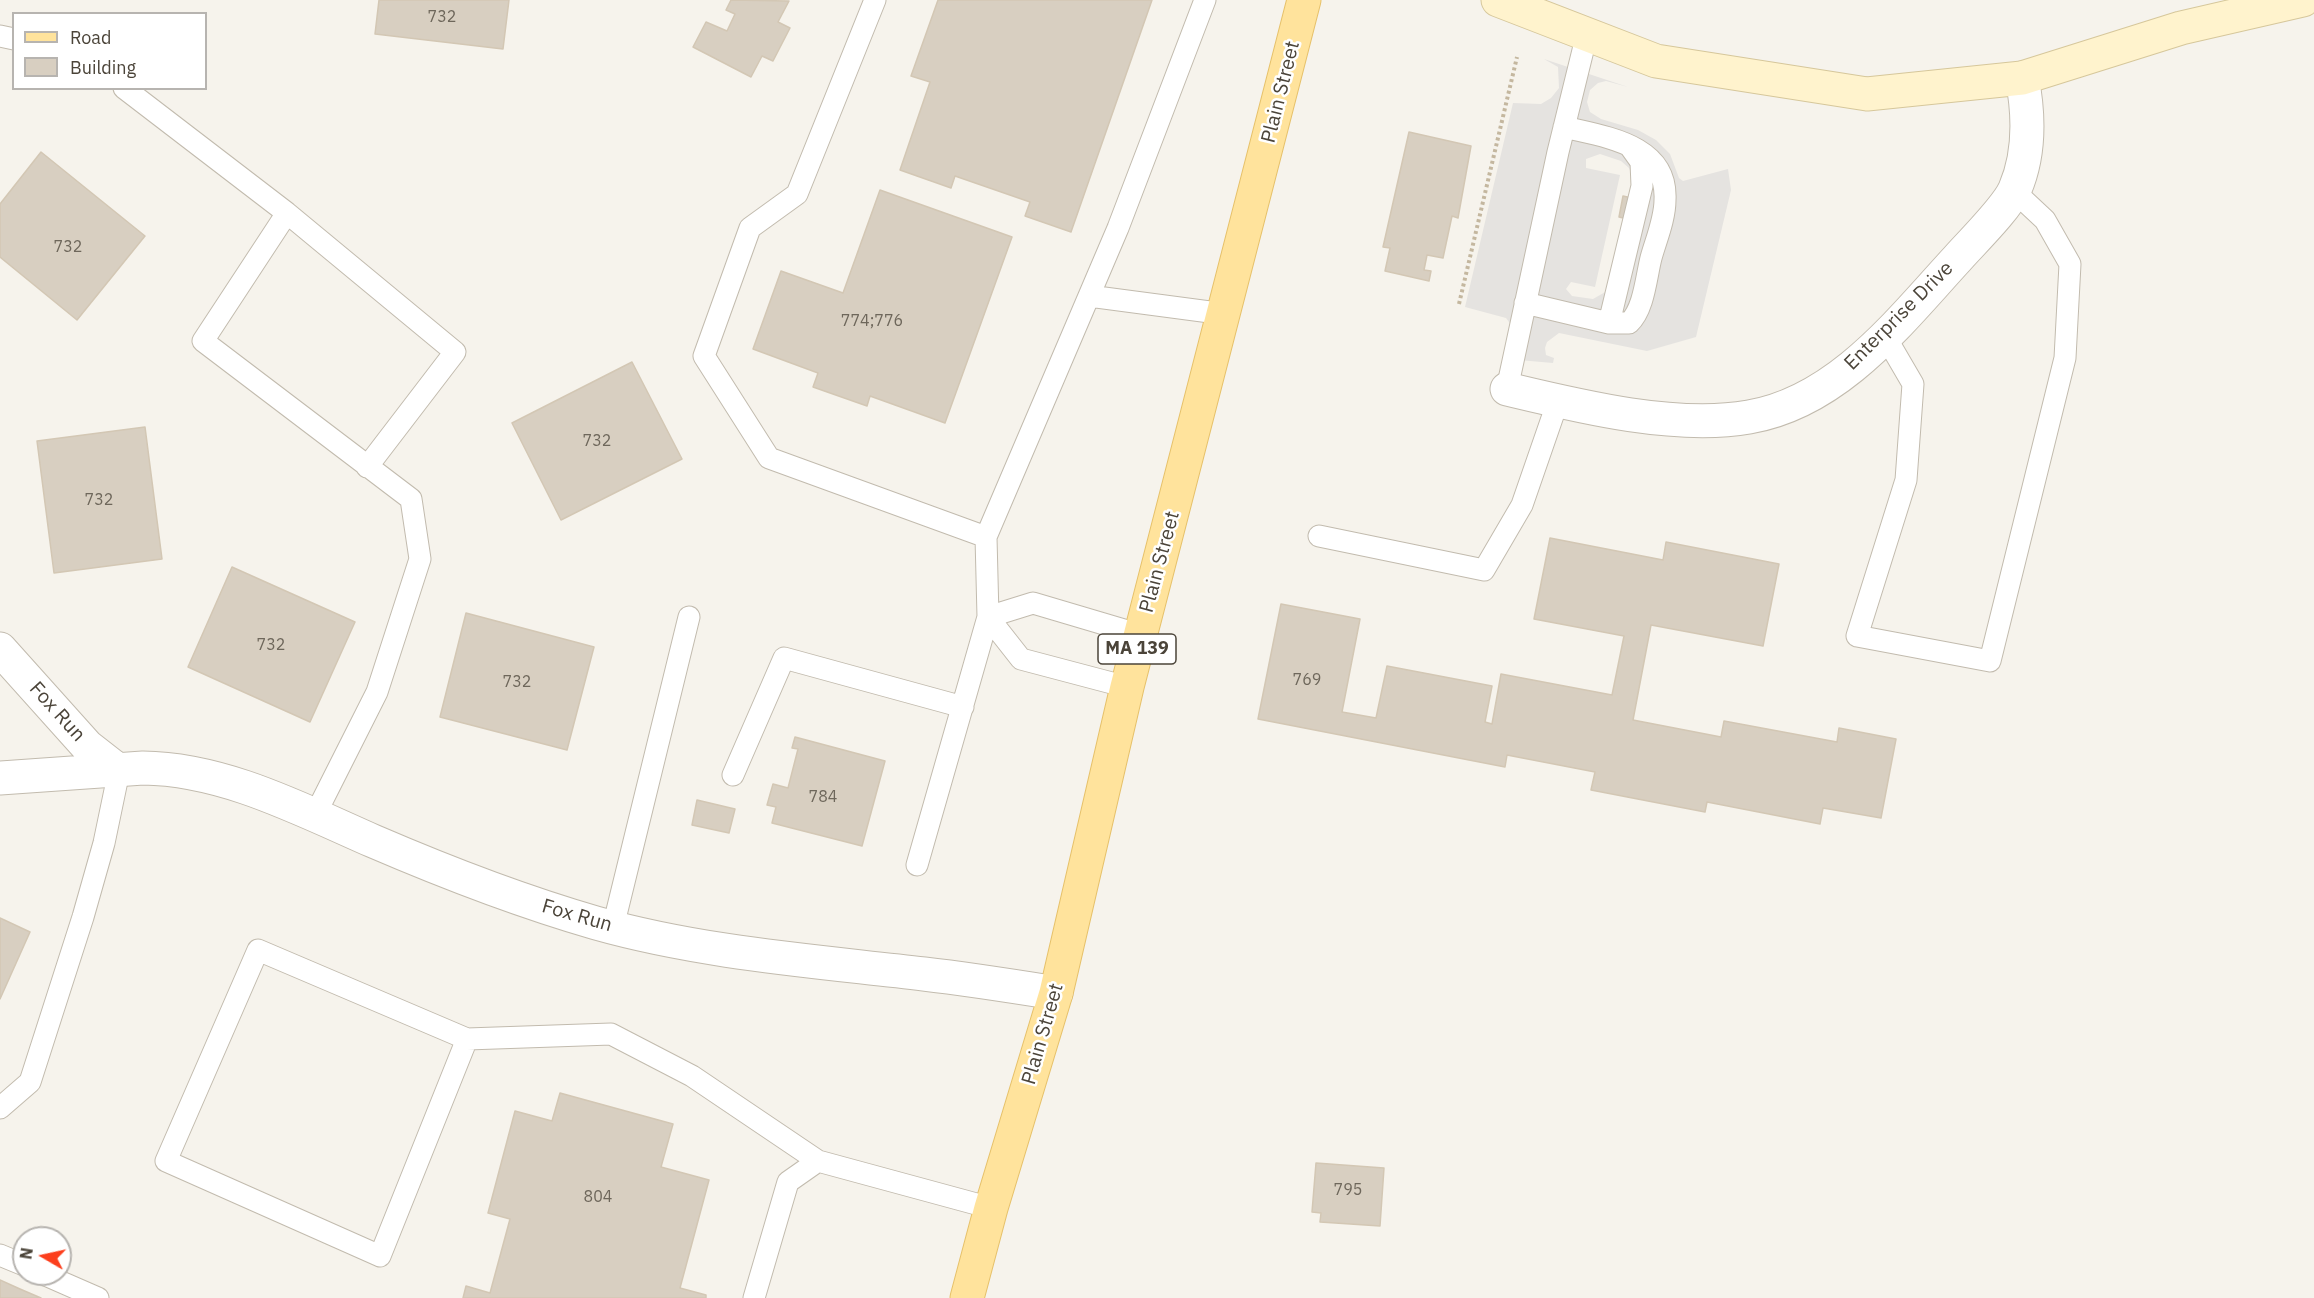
<!DOCTYPE html>
<style>
body{margin:0}
#map{position:relative;width:2314px;height:1298px;overflow:hidden;background:#f6f3ec;font-family:"IBM Plex Sans",sans-serif}
canvas{display:block}
.legend{position:absolute;left:12px;top:12px;width:195px;height:78px;box-sizing:border-box;background:#fff;border:2px solid #b7b4b0;margin:0;padding:8px 10px;list-style:none;font-size:18px;color:#4b4439}
.legend li{display:flex;align-items:center;gap:12px;height:30px}
.legend b{width:30px;border:2px solid #b7b4b0}
.north{position:absolute;left:12px;top:1226px;width:60px;height:60px;box-sizing:border-box;background:#fff;border:2px solid #b7b4b0;border-radius:50%;rotate:279deg;font-size:16px;font-weight:700;line-height:24px;text-align:center;color:#4b4439}
.north::after{content:'';display:block;margin:auto;width:21px;height:27px;background:#fc3f1d;clip-path:polygon(50% 0,100% 100%,50% 72%,0 100%)}
</style>
<div id="map">
<canvas width="2314" height="1298"></canvas>
<ul class="legend">
<li><b style="height:8px;background:#ffe39c"></b>Road</li>
<li><b style="height:16px;background:#d8cfc1"></b>Building</li>
</ul>
<div class="north">N</div>
</div>
<script>
const context = document.querySelector('canvas').getContext('2d');
context.lineJoin = 'round';
function fillPath(path, color) { context.fillStyle = color; context.fill(path, 'evenodd'); }
function trace(path, color, width, dash) { context.strokeStyle = color; context.lineWidth = width; context.lineCap = dash ? 'butt' : 'round'; context.setLineDash(dash || []); context.stroke(path); }
function label(font, color, halo, rows, align = 'center') {
  context.font = font + ' "IBM Plex Sans",sans-serif'; context.lineWidth = 5; context.setLineDash([]); context.textBaseline = 'middle'; context.strokeStyle = halo; context.fillStyle = color; for (const [text, x, y, turn = 0] of rows) {
    context.save(); context.translate(x, y); context.rotate((+turn || 0) * Math.PI / 180); context.textAlign = isNaN(turn) ? turn : align; if (halo) context.strokeText(text, 0, 0); context.fillText(text, 0, 0); context.restore();
  }
}
fillPath(new Path2D(`
 M1544 59 1628 87 1606 81 1598 83 1590 90 1587 102 1590 112 1601 119 1638 130 1656 140 1670 154 1679 178 1683 181 1728 169 1731 190 1696 337 1647 351 1559 333 1547 342 1545 348 1546 355 1554 358 1553 363 1507 359 1512 326 1506 318 1465 307 1513 103 1541 104 1551 98 1559 88 1558 67ZM1600 154 1621 161 1629 168 1633 178 1632 194 1607 291 1593 299 1572 296 1566 289 1571 282 1595 287 1620 175 1586 168V159Z`), '#e5e3e0');
const building = new Path2D(`
 M379 0H509L503 49 375 34Z
 M731 0 789 1 778 22 790 28 773 61 762 56 751 77 693 47 706 22 727 31 735 14 726 10Z
 M938 0H1152L1071 232 1025 216 1030 202 955 176 951 188 900 170 930 82 911 76Z
 M1409 132 1471 146 1458 218 1452 216 1443 258 1427 255 1424 270 1431 271 1429 281 1385 271 1390 248 1383 247Z
 M41 152 145 236 77 320 0 257V204Z
 M880 190 1012 237 945 423 870 396 867 406 813 387 818 373 753 349 781 271 843 293Z
 M1623 196 1636 199 1632 220 1619 217Z
 M632 362 682 459 561 520 512 423Z
 M145 427 162 559 54 573 37 441Z
 M1550 538 1663 560 1666 542 1779 564 1763 646 1651 625 1633 720 1721 737 1724 721 1837 742 1839 728 1896 739 1881 818 1823 808 1820 824 1707 802 1705 812 1591 790 1595 772 1507 755 1505 767 1258 719 1281 604 1360 619 1342 712 1376 718 1387 666 1492 686 1485 722 1492 724 1501 674 1612 695 1624 636 1534 619Z
 M232 567 355 622 310 722 188 667Z
 M466 613 594 647 567 750 440 717Z
 M795 737 885 761 862 846 772 823 776 807 767 805 773 784 788 788 798 749 792 748Z
 M697 800 735 809 729 833 692 825Z
 M0 918 30 932 0 999Z
 M560 1093 673 1124 661 1167 709 1180 680 1288 706 1295V1298H463L466 1286 490 1293 510 1219 488 1213 515 1111 552 1121Z
 M1316 1163 1384 1168 1380 1226 1320 1222 1321 1213 1312 1212Z
 M0 1280 20 1289 41 1298H0Z`);
fillPath(building, '#d8cfc1');
trace(building, '#d3c7b4', 1.5);
const lane = new Path2D(`
 M875 0 797 194 750 228 704 356 769 458 986 537
 M0 36 14 39
 M124 88 287 213 455 352 367 467
 M287 213 203 341 411 499 420 559 377 692 315 815
 M1089 296 1225 314
 M1525 303 1609 323H1629C1644 309 1646 278 1651 258 1656 240 1665 219 1665 200 1668 144 1605 137 1564 127
 M1609 323 1642 186 1641 162 1631 148
 M1885 336 1913 384 1906 480 1857 636 1990 661 2065 358 2070 264 2045 220 2014 191
 M1507 389 1558 152 1587 34
 M1319 536 1484 570 1522 505 1558 401
 M988 617 1021 659 1127 687
 M988 617 1033 603 1141 635
 M733 775 784 658 963 707
 M917 865 988 617 986 537 1118 228 1205 0
 M613 927 689 617
 M467 1039 380 1256 166 1161 258 950 467 1039 611 1034 692 1076 818 1161 991 1208
 M0 1108 30 1082 83 917 104 843 119 771
 M0 1255 24 1265
 M43 1274 98 1298
 M754 1298 788 1182 818 1161`);
const street = new Path2D(`
 M1507 389C1578 406 1675 430 1749 417 1838 402 1899 322 1957 259 1972 242 2007 208 2015 189 2030 154 2029 114 2022 78
 M0 649 87 746 119 771
 M0 778 143 768C224 769 300 809 373 841 445 872 520 901 596 923 702 953 815 961 924 974 968 979 1012 986 1056 993`);
const secondary = new Path2D(`
 M1498 0 1656 61 1867 94 2022 78 2181 28 2303 0`);
const primary = new Path2D(`
 M967 1298 991 1208 1056 993 1127 687 1304 0`);
trace(lane, '#c2bbae', 23);
trace(street, '#c2bbae', 35);
trace(secondary, '#d6c79b', 35);
trace(primary, '#e6c16a', 35);
trace(new Path2D(`
 M1459 304 1517 57`), '#c4b79f', 4, [3, 3]);
trace(lane, '#fff', 21);
trace(street, '#fff', 33);
trace(secondary, '#fff3cd', 33);
trace(primary, '#ffe39c', 33);
label('16px', '#6e675b', null, [
 ["732",442,17],
 ["732",68,247],
 ["774;776",872,321],
 ["732",597,441],
 ["732",99,500],
 ["732",271,645],
 ["769",1307,680],
 ["732",517,682],
 ["784",823,797],
 ["795",1348,1190],
 ["804",598,1197]
]);
for (const [x, y, w] of [
 [1137,649,78]
]) { const box = new Path2D(); box.roundRect(x - w / 2, y - 15, w, 30, 4.5); context.fillStyle = '#fff'; context.fill(box); trace(box, '#4b4439', 1.5); }
label('bold 18px', '#4b4439', null, [
 ["MA 139",1137,649]
]);
label('20px', '#4b4439', '#fff', [
 ["Plain Street",1281,92,-76],
 ["Enterprise Drive",1899,316,-45],
 ["Plain Street",1160,562,-75],
 ["Fox Run",57,712,48],
 ["Fox Run",577,916,16],
 ["Plain Street",1043,1034,-74]
]);
</script>
